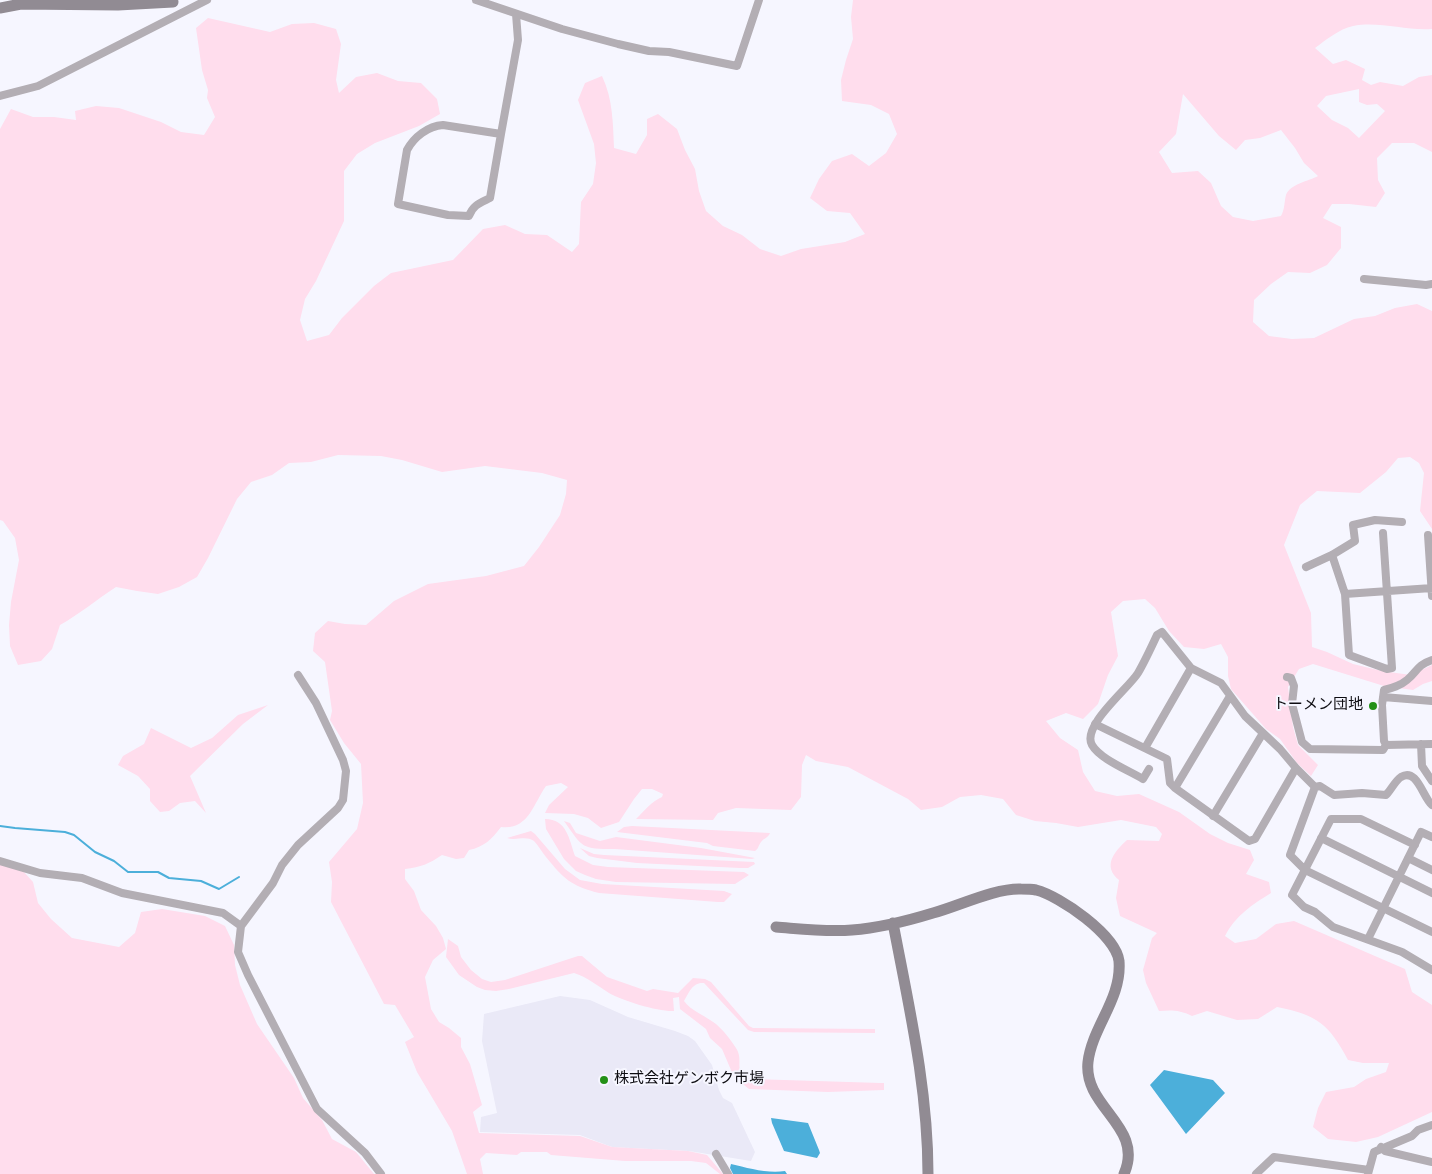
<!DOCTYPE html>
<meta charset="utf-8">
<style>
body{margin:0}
canvas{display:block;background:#f6f6ff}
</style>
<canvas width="1432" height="1174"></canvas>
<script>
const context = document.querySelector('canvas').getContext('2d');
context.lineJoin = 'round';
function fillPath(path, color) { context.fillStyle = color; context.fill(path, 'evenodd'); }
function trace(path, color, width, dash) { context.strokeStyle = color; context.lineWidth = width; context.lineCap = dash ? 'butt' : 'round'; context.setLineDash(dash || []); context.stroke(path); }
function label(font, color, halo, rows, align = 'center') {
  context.font = font + ' "Source Sans 3","Noto Sans JP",sans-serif'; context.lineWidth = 4; context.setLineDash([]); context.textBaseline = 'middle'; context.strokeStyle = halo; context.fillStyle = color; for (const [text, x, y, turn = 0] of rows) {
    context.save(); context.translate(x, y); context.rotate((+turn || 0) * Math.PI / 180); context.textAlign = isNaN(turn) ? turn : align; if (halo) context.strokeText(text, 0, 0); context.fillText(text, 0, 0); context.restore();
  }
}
fillPath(new Path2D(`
 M560 996 590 1000 628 1017 675 1031 688 1036 695 1041 712 1065 719 1090 723 1098 732 1103 755 1152 751 1161 689 1151 612 1147 580 1135 480 1132 481 1117 497 1113 482 1041 484 1014Z`), '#eae9f7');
fillPath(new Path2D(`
 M853 0H1432V29C1406 31 1379 21 1353 26 1339 29 1326 40 1315 48L1333 64 1346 60 1365 69 1362 80 1371 85 1380 82 1403 86 1419 77 1432 75V152L1414 143H1392L1377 158 1378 180 1385 193 1376 207 1349 204H1332L1323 218 1341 227V248L1327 265 1310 273 1288 272 1271 284 1254 300 1253 322 1269 336 1292 339 1314 338 1354 319 1375 316 1395 308 1417 304 1432 311V529L1420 511 1424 473 1419 463 1410 457 1398 458 1386 472 1360 493 1317 491 1300 505 1284 545 1311 613 1312 647 1327 652 1353 664 1382 671 1411 675 1432 665V681L1423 684 1413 690 1384 686 1313 664 1299 669 1288 687 1293 727 1298 745 1318 765 1311 776 1297 763 1280 739 1266 729 1231 689 1228 676V657L1221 644 1204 649 1184 647 1169 631 1155 608 1145 599 1123 601 1111 612 1118 656 1108 675 1098 704 1083 719 1066 713 1046 721 1060 738 1078 750 1083 772 1095 791 1117 796 1139 794 1179 812 1210 834 1228 843 1250 850 1254 860 1246 874 1269 882 1271 893C1252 905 1236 915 1225 936L1235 943 1256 939 1276 924 1294 921 1405 969 1412 992 1432 1005V1112L1378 1137 1356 1142 1328 1139 1313 1127 1318 1108 1326 1092 1354 1087 1366 1079 1386 1072 1389 1063H1363L1348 1060C1329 1024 1317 1015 1277 1007L1258 1019 1237 1020 1207 1011 1192 1016C1180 1010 1172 1010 1159 1011L1146 983 1143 970 1152 938 1157 933 1120 916 1116 898 1119 880C1102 866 1114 852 1127 840L1159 841 1162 834 1156 827 1121 820 1078 827 1056 823 1035 821 1016 815 1003 799 981 795 960 797 942 807 921 810 908 799 848 767 816 761 806 755 802 765 801 797 791 810 736 808 718 813 713 820 636 819C645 810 651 802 662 797L663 794 652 789H642L634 799 619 822 601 828 588 818 574 814 545 813 549 805 568 787 561 783 546 786C533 804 529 830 501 827 492 839 484 847 469 850L464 858 456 859 442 855C429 864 421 867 405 869V879L414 891 421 910 436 926 443 938 446 949 433 960 425 977 431 1009 439 1022 449 1028 461 1038V1047L470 1064 482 1105 473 1112 479 1133 580 1136 612 1147 688 1151 707 1155 723 1174H720L706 1163 691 1161H625L551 1155 547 1152H521L517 1155 486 1153 480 1159 483 1174H467L452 1131 417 1072 405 1042 414 1037 395 1005 384 1004 331 902 332 882 329 862 357 829 363 803 361 764 344 743 330 720 332 711 325 662 313 651 315 633 328 621 345 624 366 625 394 601 428 584 486 576 524 566 539 547 560 515 566 494 567 480 542 473 485 466 442 472 402 460 381 456 338 455 311 462 289 463 272 475 251 482 237 499 208 558 197 577 179 587 158 594 137 591 116 587C97 599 80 614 60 625L52 649 41 661 18 665 10 646 9 625 11 602 19 560 15 538 3 521 0 520V129L11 109 33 117H54L76 120 75 111 96 106 119 108 161 122 181 132 204 135 215 117 207 98 208 90 202 70 196 28 208 18 270 32 292 24 314 23 336 29 341 44 336 80 339 93 356 77 377 73 398 81 421 83 437 99 440 114 419 126 375 143 357 154 344 171V221L316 281 305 299 300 320 307 341 329 335 342 318 374 286 391 273 453 260 483 229 505 225 525 234 547 235 572 252 579 244 581 202 593 184 596 163 594 144 578 100 585 83 602 76C613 99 613 124 614 148L636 154 647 135V119L658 114 677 129 685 150 695 169 699 191 706 211 723 226 742 235 760 249 781 256 801 249 845 242 865 234 850 213 827 211 810 198 819 179 832 161 852 154 869 166 886 153 897 134 889 114 871 105 842 101 841 80 846 60 853 39 851 17ZM1359 89V102L1367 105 1377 104 1385 111 1359 138 1348 128 1332 120 1317 106 1326 96ZM1183 94 1219 136 1236 150 1245 140 1260 138 1281 130 1295 148 1304 163 1318 176C1309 181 1290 184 1286 195 1284 203 1285 208 1281 216L1253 221 1233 217 1221 206 1211 183 1198 171 1172 173 1159 152 1176 134Z
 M268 705 243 724 190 776 206 813 195 801 180 803 169 811 160 812 150 801V789L138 776 118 765 123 756 144 744 151 728 191 748 212 738 238 715Z
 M545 819C567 819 569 839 575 856L593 865 608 867 744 872 749 875 735 884 616 882 596 879 585 875 576 871 564 859 546 829Z
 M564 821 570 823 576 833 600 841 616 837 701 848 755 858 752 859 615 849C581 849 583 848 564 821Z
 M632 826 770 833C768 838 764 838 761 842 758 846 759 848 755 851L713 846 707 843 617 832 624 827Z
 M531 831 535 834 565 869 580 880 602 884 724 891 732 894 724 902H718L599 893C571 886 564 879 546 857 542 852 538 845 534 841 526 835 516 841 507 838Z
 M580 848 594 854 604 855 754 862 755 864 748 868H740L637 863 597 858 589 856Z
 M0 859 23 871 33 882 38 903 51 919 72 938 119 947 135 933 141 912 162 909 205 916 225 926 234 945 235 965 240 985 257 1024 294 1078 303 1098 322 1120 332 1139 356 1152 374 1174H0Z
 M448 939 458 946 461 957 471 970 482 979 491 982 505 980 578 956H582L607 977 647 991 653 989 678 993 693 978 705 979 711 982 749 1026 753 1028 875 1029V1033L754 1032 748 1030 704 983C692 982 689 993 684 1001 691 1011 706 1016 716 1024 723 1030 731 1040 736 1048 745 1062 731 1072 752 1079L881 1083H884V1090L828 1092 749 1089 734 1077 722 1049 710 1038 706 1029 680 1009 679 997 673 998 674 1011C659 1012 623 1001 609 993 598 986 587 977 574 973L509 989 496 991 485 990 477 987 459 975 446 957Z`), '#ffdded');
fillPath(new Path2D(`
 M1164 1070 1213 1080 1225 1093 1186 1134 1150 1085Z
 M771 1118 808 1123 819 1150 820 1153 817 1158 784 1151 772 1123Z
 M731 1164C748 1168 768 1174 785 1171L787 1174H733L730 1168Z`), '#4cafda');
trace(new Path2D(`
 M0 826 15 828 65 832 74 835 95 852 114 861 128 872H158L169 878 201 881 219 889 239 877`), '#4cafda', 2);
trace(new Path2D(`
 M476 0 562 29 618 44 649 51 669 52 737 66 759 0
 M0 96 38 86 207 0
 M443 125 501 134 490 198C480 203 473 205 469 216L448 215 398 204 407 150C414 137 428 126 443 125Z
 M501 134 518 40 516 14
 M1364 279 1426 285 1432 284
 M1428 535 1432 596
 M1332 555 1345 594 1349 655 1387 669 1392 668 1383 533
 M1306 567 1332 555 1355 541 1353 525 1375 520 1402 522
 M1345 594 1432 588
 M298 675 316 703 343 760 346 771 343 800 338 808 298 845 282 865 273 883 241 926 238 952 248 975 317 1109 365 1153 381 1174
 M1287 677 1291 678 1294 686 1292 704 1302 742 1310 749 1383 750 1386 745
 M1383 697 1432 701
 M1095 724 1167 759 1170 783 1175 788 1249 841 1255 839 1296 768
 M1421 744 1422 766 1432 781
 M1386 745 1384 741 1382 705 1384 690C1392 688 1400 686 1407 680 1417 672 1417 665 1432 660
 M1386 745 1432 744
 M1145 748 1191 668
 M1149 769 1143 779C1128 770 1100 759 1092 745 1081 726 1129 688 1138 673 1145 661 1151 648 1157 635L1162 632 1191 668 1221 683 1245 716 1280 749 1296 768 1315 787 1320 786 1334 795 1362 793 1386 795C1391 790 1395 781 1401 777 1417 767 1423 798 1432 805
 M1315 787 1290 855 1305 870 1432 932
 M1175 788 1230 696
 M1213 816 1263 733
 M1321 838 1432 893
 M1415 845 1361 819H1331L1292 895 1304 907 1315 912 1333 927 1402 952 1432 970
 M1408 858 1432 870
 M0 861 40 873 82 878 122 893 223 913 241 926
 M1368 939 1421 832 1432 837
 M1381 1147 1385 1151 1432 1162
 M716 1154 728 1174
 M1256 1174 1274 1157 1369 1170
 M1368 1174 1374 1152 1412 1136 1418 1130 1432 1125`), '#b3aeb4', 8);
trace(new Path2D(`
 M0 8 21 4 118 5 173 2
 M893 923C909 1007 928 1089 928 1174
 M776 927C802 929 826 932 852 930 879 928 907 921 933 913 959 906 995 888 1021 889 1025 889 1031 889 1036 890 1060 896 1116 935 1119 961 1122 999 1092 1027 1088 1062 1083 1108 1145 1126 1124 1174`), '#918b93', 11);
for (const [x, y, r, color] of [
 [1373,706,5,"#239017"],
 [604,1080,5,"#239017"]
]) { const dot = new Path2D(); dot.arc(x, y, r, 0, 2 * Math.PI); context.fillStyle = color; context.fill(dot); trace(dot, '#f6f6ff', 2); }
label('15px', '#0d0c11', '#f6f6ff', [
 ["トーメン団地",1363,706],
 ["株式会社ゲンボク市場",614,1080,"left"]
], 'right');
</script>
